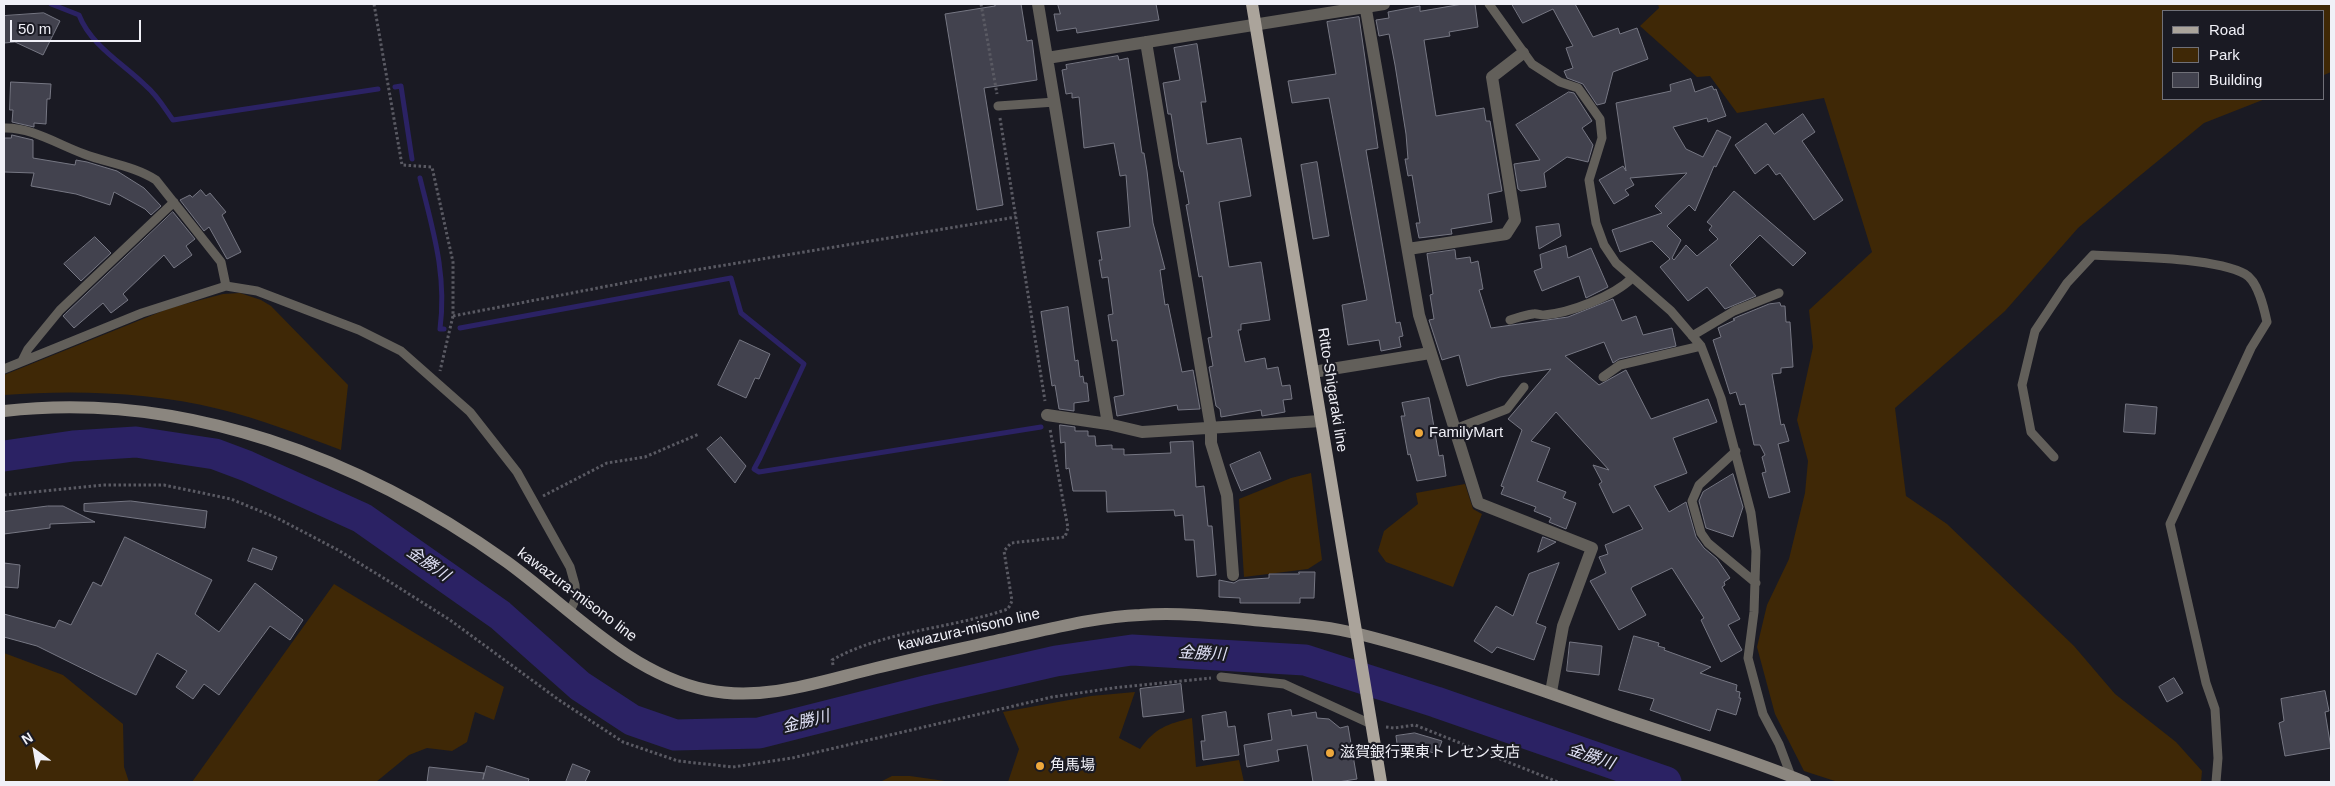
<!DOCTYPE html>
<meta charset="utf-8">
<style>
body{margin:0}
#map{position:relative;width:2335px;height:786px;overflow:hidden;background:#1a1a23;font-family:Helvetica,sans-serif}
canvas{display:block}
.frame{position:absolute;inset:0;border:5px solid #f0f0f7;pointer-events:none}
.legend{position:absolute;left:2162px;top:10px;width:162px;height:90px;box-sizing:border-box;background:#1a1a23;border:1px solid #707078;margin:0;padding:6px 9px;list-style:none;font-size:15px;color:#f0f0f7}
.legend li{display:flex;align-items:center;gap:10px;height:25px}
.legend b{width:25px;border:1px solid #707078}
.north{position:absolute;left:10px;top:726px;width:50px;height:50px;-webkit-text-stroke:4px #1a1a23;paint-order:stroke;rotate:328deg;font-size:14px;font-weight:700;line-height:20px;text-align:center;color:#f0f0f7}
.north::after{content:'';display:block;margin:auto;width:18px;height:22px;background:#f0f0f7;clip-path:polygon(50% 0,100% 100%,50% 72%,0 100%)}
.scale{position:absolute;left:10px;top:20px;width:131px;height:22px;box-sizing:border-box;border:2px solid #f0f0f7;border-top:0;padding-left:6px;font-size:15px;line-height:18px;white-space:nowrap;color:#f0f0f7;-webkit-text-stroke:4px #1a1a23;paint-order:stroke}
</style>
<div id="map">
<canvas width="2335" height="786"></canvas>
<div class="frame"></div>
<ul class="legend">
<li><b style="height:6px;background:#aba49b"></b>Road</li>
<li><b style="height:14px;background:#3f2806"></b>Park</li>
<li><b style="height:14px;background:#42424e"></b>Building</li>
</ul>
<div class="north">N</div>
<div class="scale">50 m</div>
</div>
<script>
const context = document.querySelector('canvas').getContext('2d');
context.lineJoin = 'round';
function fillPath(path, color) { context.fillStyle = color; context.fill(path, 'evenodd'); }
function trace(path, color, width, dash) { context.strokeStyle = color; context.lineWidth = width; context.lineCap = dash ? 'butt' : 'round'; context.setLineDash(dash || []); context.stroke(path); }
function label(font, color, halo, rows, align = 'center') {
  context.font = font + ' Helvetica,"Noto Sans JP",sans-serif'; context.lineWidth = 4.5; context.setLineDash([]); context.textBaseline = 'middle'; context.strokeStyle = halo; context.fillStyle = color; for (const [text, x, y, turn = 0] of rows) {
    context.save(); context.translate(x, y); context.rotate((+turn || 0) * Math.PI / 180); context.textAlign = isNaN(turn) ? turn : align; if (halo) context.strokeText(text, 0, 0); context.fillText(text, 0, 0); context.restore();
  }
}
fillPath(new Path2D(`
 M1658 4H2331V72L2324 75V11H2164V99H2265L2204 123 2131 183 2078 228 2005 311 1895 408 1906 496 1947 524 2074 646 2115 694 2176 742 2202 771 2201 782H1838L1804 771 1775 714 1757 647 1767 605 1789 559 1805 493 1808 461 1797 420 1813 347 1809 310 1872 252 1824 98 1737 113 1710 76 1697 77 1640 26 1659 8Z
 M240 293 261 300 271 306 348 385 341 450C301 435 261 419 219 409 149 392 75 390 4 395V375L170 308 223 294Z
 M1311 473 1322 560 1308 569 1244 577 1239 499 1291 478Z
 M1465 484 1473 509 1482 514 1453 587 1386 562 1378 551 1384 531 1418 504 1416 493Z
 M334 584 504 687 494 720 475 712 467 742 452 751 427 748 409 755 376 782H192Z
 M4 653 63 675 123 724 124 767 129 782H4Z
 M1135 692 1119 738 1140 749C1155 728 1167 724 1192 718L1196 767 1239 760 1244 782H1008L1019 749 1003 712 1091 696Z
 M892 776H910L952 782H880Z`), '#3f2806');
trace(new Path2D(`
 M51 4 79 15C91 46 124 64 146 86 157 95 165 109 173 120L378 89
 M395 87 401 86 412 159
 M420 178C433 231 447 274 440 329H444
 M460 328 731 278 741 313 804 364 760 458 754 469 759 472 1041 427`), '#2b2264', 5);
trace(new Path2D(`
 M4 456 73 446 136 442 215 454 247 466 362 518 500 615 580 686 632 720 675 735 759 733 929 690 1056 661 1132 650 1305 660 1436 702 1666 782`), '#2b2264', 31);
const building = new Path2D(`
 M994 4H1021L1027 41 1032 40 1037 80 984 88 1003 205 977 210 945 14 995 6Z
 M1058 4H1156L1159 20 1077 33 1076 28 1057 31 1054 14H1060Z
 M1463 4H1475L1478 27 1449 32 1450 36 1424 40 1436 116 1484 108 1486 121H1490L1502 191 1488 194 1492 222 1451 229 1452 234 1419 238 1416 223H1420L1412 175 1408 176 1405 159H1408L1406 134 1395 65 1389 34 1379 36 1376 20 1389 18 1388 12 1420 6V11Z
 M1512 4H1575L1593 37 1618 28 1620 34 1637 28 1648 59 1613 72 1605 103 1597 105 1583 84 1567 78 1564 71 1573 68 1566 48 1573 46 1553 9 1523 23Z
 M44 13 60 21 43 55 15 42 4 43V16Z
 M1359 17 1378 148 1366 150 1396 323 1400 322 1403 336 1399 337 1401 347 1381 351 1379 340 1348 345 1342 305 1367 300 1329 98 1292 103 1288 81 1336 74 1327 22Z
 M1197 44 1206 102H1201L1207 144 1241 138 1251 196 1219 202 1229 267 1261 262 1270 320 1241 324V330H1238L1245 362 1265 358 1267 369 1278 367 1282 386 1290 385 1292 399 1283 400 1285 412 1262 416 1261 410 1221 417 1220 409 1216 406 1209 367 1213 366 1208 338 1212 337 1202 276 1199 277 1186 205 1189 204 1183 171 1181 172 1179 166 1171 114H1168L1163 83 1180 80 1174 48Z
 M1118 56 1119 60 1128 58 1142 153H1144L1147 171 1153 223 1165 269 1160 270 1165 305 1168 304 1182 372 1193 370 1200 409 1178 410 1177 405 1117 416 1114 397 1124 395 1117 340 1112 341 1108 315 1113 314 1108 277 1102 278 1099 260H1102L1097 232 1130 227 1126 175 1120 176 1114 143 1084 148 1079 97 1072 98V93L1066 94 1062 70 1067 69 1066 65Z
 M1691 79 1695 92 1712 86 1714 90 1716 89 1726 116 1708 122 1707 118 1673 127 1686 149 1703 157 1717 130 1731 137 1716 167 1714 166 1695 211 1689 205 1667 226 1681 240 1672 258 1674 260 1686 245 1697 256 1718 239 1709 230 1712 226 1707 222 1734 191 1806 253 1793 266 1760 235 1730 265 1756 296 1725 309 1707 287 1688 301 1660 267 1670 259 1652 241 1620 252 1612 230 1662 213 1655 206 1687 173 1630 178 1634 185 1625 190 1629 195 1614 204 1599 180 1623 166 1626 171 1616 103 1671 91 1670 85Z
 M11 82 51 84 50 99H47L46 124 34 123V127L12 122 13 110H10Z
 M1569 92 1574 93 1592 121 1582 128 1593 145 1588 162 1567 157 1544 173 1546 187 1521 191 1518 189 1514 164 1540 160 1516 125Z
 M1803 114 1815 132 1802 141 1843 200 1814 220 1780 173 1776 175 1768 164 1755 174 1735 145 1766 123 1774 134Z
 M12 135 33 140V158L75 165 76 160 87 162 117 171 144 188 161 206 151 215 145 209 114 192 110 205 76 194 31 186 34 173 4 172V138H11Z
 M1317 162 1329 236 1313 239 1301 165Z
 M201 190 206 196 210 193 226 212 222 215 241 252 227 259 209 227 204 231 180 200 190 195 192 197Z
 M173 212 195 239 186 246 192 255 174 268 164 255 123 294 128 300 111 313 103 303 74 328 63 316 65 314Z
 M1559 224 1561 236 1539 249 1536 227Z
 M95 237 111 253 81 281 64 264Z
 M1566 246 1568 258 1591 248 1608 287 1586 298 1579 276 1542 291 1534 271 1542 268 1540 255Z
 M1455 250 1456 259 1470 257 1471 263 1478 261 1483 289 1479 290 1491 328 1568 317 1613 299 1622 321 1636 316 1643 335 1672 328 1676 346 1619 359 1613 363 1604 342 1565 356 1599 385 1626 370 1651 419 1708 399 1717 422 1673 438 1687 473 1654 486 1669 512 1686 502 1696 537 1704 548 1717 559 1730 578 1724 582 1725 585 1722 587 1740 619 1728 625 1742 650 1721 662 1701 620 1704 618 1672 568 1632 587 1631 589 1646 615 1619 630 1590 581 1606 573 1599 557 1608 554 1605 545 1643 529 1629 505 1613 513 1599 484 1602 482 1593 465 1609 470 1556 412 1531 441 1550 448 1537 481 1566 492 1563 498 1576 503 1566 529 1549 522 1551 518 1534 511 1536 507 1501 494 1504 487 1501 486 1522 430 1508 419 1551 369 1500 377 1467 386 1459 355 1442 360 1429 320 1434 319 1430 295 1433 294 1427 254Z
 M1780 303 1781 306H1785L1786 322H1790L1793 367 1781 368V373L1772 374 1781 425 1784 424 1789 441 1778 444 1790 492 1769 498 1762 473 1766 472 1762 457 1765 455 1760 445H1754L1745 404 1740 405 1736 392 1730 394 1713 340 1721 337 1718 328 1735 320 1733 319 1737 317 1769 304Z
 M1068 307 1075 361 1078 360 1080 377 1083 376 1084 383H1087L1089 401 1074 403V411L1059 409 1055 385 1052 386 1041 312Z
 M740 340 770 354 759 379 755 378 746 398 718 385Z
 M1429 398 1439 456 1443 455 1446 476 1417 481 1410 454 1408 455 1401 416H1405L1402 403Z
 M2126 404 2157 407 2155 434 2124 432Z
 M1060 425 1075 427V431H1088V436H1095L1096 446 1112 445V449H1124V455L1171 453 1170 442 1193 441 1196 487 1204 486 1208 526H1212L1216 575 1197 577 1194 540H1185L1183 515 1175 516 1174 510 1107 512 1106 491H1073L1069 468 1066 469 1065 442 1061 443Z
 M721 437 746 466 735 483 707 449Z
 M1260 452 1271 479 1241 491 1230 465Z
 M1733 474 1743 507 1733 537 1706 528 1699 501 1703 492Z
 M131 501 207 511 205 528 84 511V504Z
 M48 506H63L95 522 50 524V528L4 534V512Z
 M125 537 212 580 195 614 219 632 255 583 303 620 290 640 270 626 219 695 204 684 193 699 176 687 187 671 157 653 136 695 37 646 4 637V614L55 628 59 620 71 625 93 582 101 586Z
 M1543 537 1556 542 1538 552Z
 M253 548 277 557 272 570 248 561Z
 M4 563 20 565 18 588 4 587Z
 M1559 563 1536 623 1546 627 1534 660 1497 647 1492 653 1474 641 1496 606 1513 616 1529 574Z
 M1299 572H1315L1314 598H1300V603H1240V598L1219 597V580L1234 583 1239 580 1269 578V574H1299Z
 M1634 636 1659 643 1658 646 1665 648 1664 650 1711 667 1700 673 1737 685 1736 691 1740 692 1739 698H1741L1736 715 1717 709 1710 731 1650 710 1654 699 1619 690Z
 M1570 642 1602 646 1599 675 1567 671Z
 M2174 678 2183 693 2167 702 2159 687Z
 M1181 684 1184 712 1143 717 1140 689Z
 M2325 691 2329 711 2325 712 2331 748 2285 756 2279 723 2284 721 2281 699Z
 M1291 710 1292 716 1316 712 1317 718 1329 719 1340 728 1348 726 1357 779 1338 782H1313L1307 745 1277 750 1279 761 1247 767 1244 745 1272 740 1268 714Z
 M1226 712 1228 727 1235 726 1239 755 1203 760 1201 741H1205L1202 716Z
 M1415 733 1442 741 1437 754 1418 748 1398 751 1396 736Z
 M573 764 590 771 585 782H566Z
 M487 766 529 779 528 782H427L429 767 484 773 483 779Z`);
fillPath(building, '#42424e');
trace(building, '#767783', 1);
trace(new Path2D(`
 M374 4 402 165 432 167 453 262V316L440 371
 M981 4 997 94
 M1000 118 1045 401
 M453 316 665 275 1016 217
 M4 495 103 485H164L231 499 277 518 338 550 390 582 450 620 559 700 623 742 678 761 733 767 792 758 1052 697 1113 688 1211 678
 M543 496 607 463 645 457 699 434
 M833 665 832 660C886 630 950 629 1008 609L1012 601 1004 551 1011 543 1065 537 1068 528 1050 429
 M1386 727 1394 728 1415 725 1558 782`), '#5a5a63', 3, [2.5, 2.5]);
trace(new Path2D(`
 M1489 4 1532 64 1560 82 1578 88 1600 119 1602 138 1589 180 1596 223 1604 245 1616 263 1671 311 1701 346 1721 398 1751 513 1756 551 1754 612 1748 658 1763 714 1779 744 1791 776
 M998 106 1055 102
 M4 128C31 127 59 145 84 154 108 163 134 166 156 180L221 262 226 286
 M1510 320C1517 318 1525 315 1533 314 1536 313 1540 315 1544 315 1570 313 1614 296 1632 278
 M1692 336 1734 311 1779 293
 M22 361 28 349 60 310 174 202
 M4 369 142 313 226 286 257 291 359 330 401 351 470 412 517 472 570 567 575 585 576 598 570 611
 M1603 377 1620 365 1701 346
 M1455 429 1507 409 1524 387
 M1736 451 1699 485 1692 501 1701 533 1708 543 1756 583
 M2054 457 2031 432 2022 385 2035 331 2067 283 2093 255C2130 257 2214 257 2245 274 2258 281 2264 308 2267 322L2251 348 2170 524 2206 683 2215 709 2218 758 2216 782
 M1221 677 1284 684 1371 724`), '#625f5a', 9);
trace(new Path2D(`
 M1038 4 1108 424 1142 432 1321 421
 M1365 4 1419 315 1478 503 1592 548 1563 626 1551 692
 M1146 42 1211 428V443L1227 495 1233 575
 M1047 58 1384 4
 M1408 249 1506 234 1515 220 1492 77 1523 53
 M1313 372 1430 353
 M1047 415 1108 424`), '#625f5a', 12);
trace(new Path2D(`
 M4 411C183 390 363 459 507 562 569 607 629 674 707 690 765 702 821 681 876 668 920 657 964 648 1008 638 1051 629 1095 617 1140 615 1181 612 1223 617 1264 621 1295 624 1328 626 1359 634 1442 655 1525 684 1606 713 1672 736 1740 755 1805 782`), '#8b867f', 12);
trace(new Path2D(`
 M1252 4 1381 782`), '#aba49b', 12);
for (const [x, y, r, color] of [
 [1419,433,5,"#eea83c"],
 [1330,753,5,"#eea83c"],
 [1040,766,5,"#eea83c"]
]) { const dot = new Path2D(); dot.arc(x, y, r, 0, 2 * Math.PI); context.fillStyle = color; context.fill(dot); trace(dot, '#1a1a23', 2); }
label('15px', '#f0f0f7', '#1a1a23', [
 ["Ritto-Shigaraki line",1332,390,81],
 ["kawazura-misono line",577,595,37],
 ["kawazura-misono line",969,630,-13]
]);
label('15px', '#f0f0f7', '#1a1a23', [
 ["FamilyMart",1429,433],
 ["滋賀銀行栗東トレセン支店",1340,753],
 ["角馬場",1050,766]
], 'left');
label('italic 16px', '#dfe0f5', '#1a1a23', [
 ["金勝川",428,564,35],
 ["金勝川",1202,654,3],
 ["金勝川",806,722,-14],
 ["金勝川",1591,757,19]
]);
</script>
